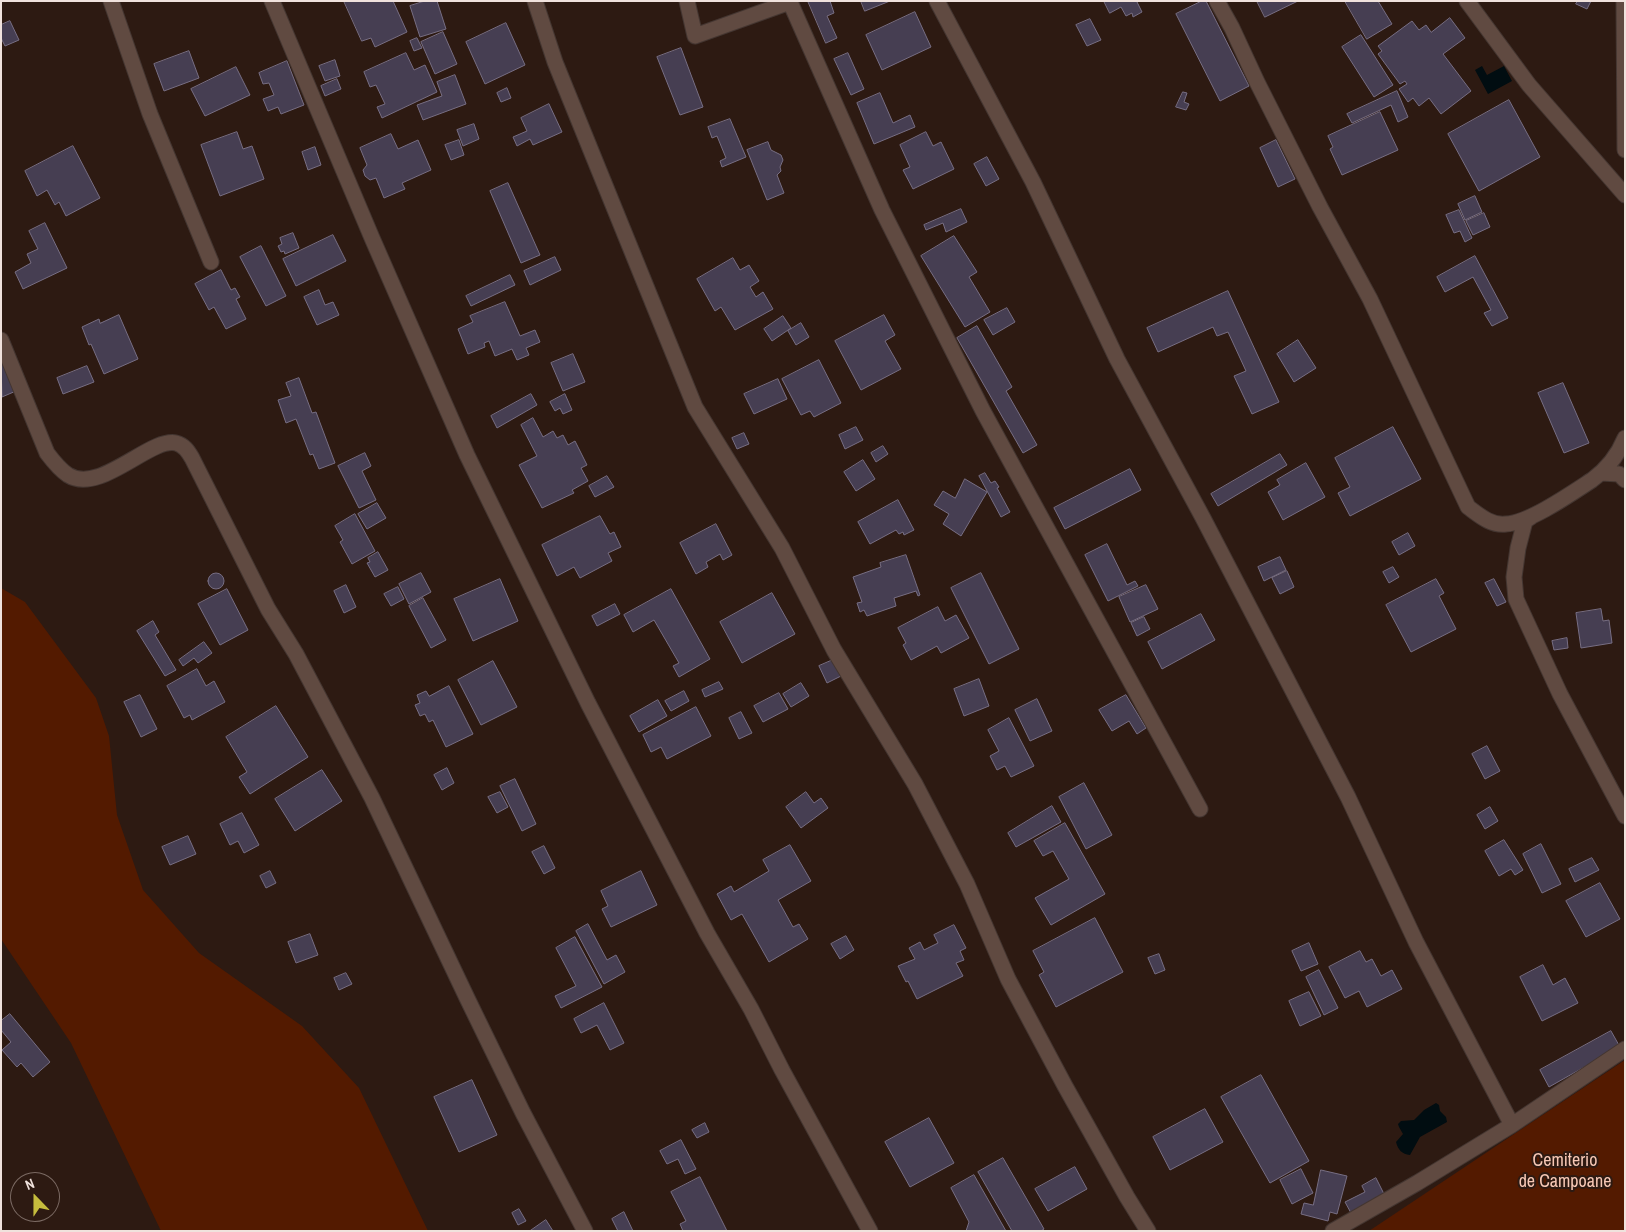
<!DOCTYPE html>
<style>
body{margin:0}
#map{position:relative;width:1626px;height:1232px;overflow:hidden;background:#2d1a12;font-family:"Archivo Narrow",sans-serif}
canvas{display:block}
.frame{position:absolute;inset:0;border:2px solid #f0e2dd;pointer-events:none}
.north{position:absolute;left:10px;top:1172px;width:50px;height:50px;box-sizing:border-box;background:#2d1a12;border:1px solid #7b6a63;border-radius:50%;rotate:338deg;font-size:14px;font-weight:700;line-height:20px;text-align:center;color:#f0e2dd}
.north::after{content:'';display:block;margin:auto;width:18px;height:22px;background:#c5bc3d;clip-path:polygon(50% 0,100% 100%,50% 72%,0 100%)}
</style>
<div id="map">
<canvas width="1626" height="1232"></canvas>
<div class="frame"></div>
<div class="north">N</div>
</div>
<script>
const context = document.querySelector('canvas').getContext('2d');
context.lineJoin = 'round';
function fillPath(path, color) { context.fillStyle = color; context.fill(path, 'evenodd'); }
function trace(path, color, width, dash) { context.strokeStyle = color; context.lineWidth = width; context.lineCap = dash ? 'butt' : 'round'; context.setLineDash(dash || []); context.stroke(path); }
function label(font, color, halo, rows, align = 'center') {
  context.font = font + ' "Archivo Narrow",sans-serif'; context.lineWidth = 4; context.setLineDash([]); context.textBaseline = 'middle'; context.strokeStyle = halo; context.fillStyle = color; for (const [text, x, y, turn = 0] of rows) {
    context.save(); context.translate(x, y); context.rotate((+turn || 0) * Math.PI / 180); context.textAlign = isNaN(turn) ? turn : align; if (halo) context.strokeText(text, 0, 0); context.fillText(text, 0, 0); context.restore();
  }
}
fillPath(new Path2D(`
 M1 588 25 602 96 698 109 736 117 815 143 890 199 953 302 1026 359 1088 428 1231H161L71 1043 1 939Z
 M1625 1060V1231H1369Z`), '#531a00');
fillPath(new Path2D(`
 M1482 66 1487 75 1504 66 1512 81 1488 94 1475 70Z
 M1436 1103 1439 1105 1440 1111 1446 1117 1447 1122 1420 1137 1410 1155C1402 1154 1398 1150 1396 1142L1403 1134 1399 1127 1398 1124 1401 1121 1414 1120 1424 1110Z`), '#010d11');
const building = new Path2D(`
 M344 1H393L407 32 375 47 371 38 362 41Z
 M425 1H437L446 29 420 37 410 6Z
 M808 1H830L834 13 827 16 837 38 826 43Z
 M861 1H890L865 11Z
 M1104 1H1139L1137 2 1142 12 1133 17 1132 13 1126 16 1121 7 1110 13Z
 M1202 1H1206L1249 86 1220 101 1176 14Z
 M1257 1H1298L1265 17Z
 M1345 1H1378L1392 24 1367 39Z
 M1578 1H1591L1587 9 1576 4Z
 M915 12 931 47 882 70 866 35Z
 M1450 18 1465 38 1443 54 1471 91 1441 114 1429 98 1419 106 1413 98 1408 102 1399 89 1407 84 1405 81 1400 84 1378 54 1382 51 1378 46 1412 21 1419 30 1426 25 1431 32Z
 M1090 19 1101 40 1087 46 1076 25Z
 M10 21 19 40 5 46 1 38V25Z
 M506 23 525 65 485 84 466 42Z
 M443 32 457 64 435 74 421 42Z
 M1361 35 1393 85 1374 97 1342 47Z
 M417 38 422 48 414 51 410 41Z
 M681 48 703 107 680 115 657 57Z
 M189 51 199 78 164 91 154 64Z
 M406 53 414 70 425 65 437 92 382 118 377 107 385 104 376 85 370 87 364 72Z
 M848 53 864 89 851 95 834 59Z
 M335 60 340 76 325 81 319 66Z
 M287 61 304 105 281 114 278 107 268 111 263 99 274 95 269 83 263 84 259 73Z
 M236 67 250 95 205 116 191 89Z
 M455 75 466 104 423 120 417 105 442 96 437 82Z
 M337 79 341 89 325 96 321 86Z
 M507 88 511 98 501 102 497 93Z
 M1397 91 1408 117 1398 122 1391 105 1352 123 1347 114Z
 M1183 92 1187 93 1184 102 1189 104 1186 110 1176 107Z
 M880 93 893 123 910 115 915 127 874 144 857 103Z
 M1509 100 1540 157 1479 191 1448 134Z
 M549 104 562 132 533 145 530 139 517 146 513 137 527 131 521 118Z
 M1380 112 1398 150 1342 175 1330 149 1333 147 1328 136Z
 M730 119 746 157 722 167 720 161 726 158 717 136 712 138 708 127Z
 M474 124 479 139 463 146 457 130Z
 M237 132 243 149 252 146 264 179 220 196 201 145Z
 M926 132 933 146 941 142 954 169 913 189 903 170 910 167 900 145Z
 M391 134 398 149 418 140 431 170 402 183 405 189 384 198 376 178 370 180 365 176 363 170 367 165 360 148Z
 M459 140 464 155 451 160 445 145Z
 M1276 140 1295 179 1278 187 1260 148Z
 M768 142 771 150 781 155 783 160 780 167 781 171 777 175 784 193 767 200 747 150Z
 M73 146 100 198 66 216 59 202 55 205 47 190 37 196 25 171Z
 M315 147 321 165 308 170 302 152Z
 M987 157 999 179 986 186 974 164Z
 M508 183 540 255 521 263 490 191Z
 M1475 196 1482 212 1465 220 1458 204Z
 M961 209 967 222 946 232 943 223 926 230 924 225Z
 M1459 210 1472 238 1465 242 1460 231 1454 233 1446 215Z
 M1484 213 1490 227 1473 235 1466 221Z
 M45 223 67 268 23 289 15 272 31 263 27 254 38 249 29 231Z
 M293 233 299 248 285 254 284 251 281 252 278 246 282 244 280 238Z
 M333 235 346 261 296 286 283 259Z
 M954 236 977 272 969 277 990 312 965 327 921 256Z
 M261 246 286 296 266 306 240 257Z
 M1475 256 1508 318 1492 326 1484 313 1491 310 1473 277 1445 292 1437 277Z
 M555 257 561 270 530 285 524 271Z
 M733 258 740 270 749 265 759 281 750 287 756 297 763 292 773 309 735 330 721 307 715 311 697 279Z
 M221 270 231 290 235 288 240 297 236 299 246 319 226 329 214 307 209 310 195 284Z
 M510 275 515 285 471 306 466 296Z
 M319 290 325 305 333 302 339 315 317 325 304 297Z
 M1228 291 1279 402 1252 414 1234 376 1246 371 1228 332 1217 336 1213 327 1158 352 1147 328Z
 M505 302 520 336 535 330 540 342 526 348 529 355 517 360 512 349 495 356 489 341 484 343 485 347 468 354 458 329 473 322 470 316Z
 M1007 308 1015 322 993 335 984 320Z
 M119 315 138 359 104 374 91 344 89 345 82 327 99 319 100 323Z
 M884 315 895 335 885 341 901 369 861 390 835 341Z
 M783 316 791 328 772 341 764 329Z
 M801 323 809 337 796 345 788 331Z
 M977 326 1012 387 1006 391 1037 445 1023 453 957 338Z
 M1298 340 1316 368 1294 382 1277 354Z
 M573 354 585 382 563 391 551 363Z
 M819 360 841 403 814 417 810 411 801 415 782 379Z
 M5 363 16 391 2 397 1 365Z
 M87 366 94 382 63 394 57 378Z
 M299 378 312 413 316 412 335 463 319 469 313 454 310 455 296 419 286 423 278 400 291 396 286 383Z
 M778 379 787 399 754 414 744 394Z
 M1563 383 1589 443 1564 453 1538 393Z
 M531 394 537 405 497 428 491 416Z
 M565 394 572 410 563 414 560 408 555 411 550 402Z
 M533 418 543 437 553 431 557 438 563 435 568 445 575 441 587 465 581 468 588 481 572 490 574 493 542 508 519 465 537 456 521 425Z
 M856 427 863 440 845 449 839 435Z
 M1393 427 1421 479 1350 516 1338 493 1350 487 1335 458Z
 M744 433 749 444 737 449 732 438Z
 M883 446 888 454 876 462 871 453Z
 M365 453 371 466 362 471 376 500 359 508 338 466Z
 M1280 454 1287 465 1218 506 1211 494Z
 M863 460 875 479 856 491 844 472Z
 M1306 463 1325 497 1283 520 1268 492 1280 485 1277 480Z
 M1130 469 1141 490 1065 529 1054 508Z
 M985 473 991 483 995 481 999 487 997 488 1010 512 1001 517 979 476Z
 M607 476 614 487 595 497 589 486Z
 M965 479 987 492 961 536 943 524 949 514 934 505 943 491 955 498Z
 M898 500 914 530 904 535 903 532 899 534 896 530 870 544 858 522Z
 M377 503 386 518 367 529 358 514Z
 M355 514 375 551 352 564 340 542 343 540 335 526Z
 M600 516 610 534 614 532 621 547 608 553 612 561 580 578 574 567 557 576 542 545Z
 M716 524 732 555 723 560 720 554 706 562 708 567 696 574 680 543Z
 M1408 533 1415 546 1399 555 1392 542Z
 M1107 544 1127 585 1135 581 1138 586 1108 601 1085 555Z
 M378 552 388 570 375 577 367 563 370 562 368 558Z
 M906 555 920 595 918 596 916 591 894 598 896 606 867 616 864 610 860 612 857 603 862 602 853 577 881 567 880 563Z
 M1280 557 1286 570 1264 581 1258 567Z
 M1393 567 1399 577 1389 583 1383 572Z
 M1287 571 1294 587 1280 594 1272 578Z
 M208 581a8 8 0 1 1 16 0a8 8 0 1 1-16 0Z
 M421 573 431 592 409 604 399 584Z
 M981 573 1019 649 989 664 951 588Z
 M500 579 518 621 473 641 454 599Z
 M1436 579 1444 593 1439 596 1456 629 1411 652 1386 605Z
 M1494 579 1506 602 1497 606 1485 583Z
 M346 585 356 607 344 613 334 591Z
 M1146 585 1158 609 1130 622 1119 597Z
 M398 587 404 599 391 606 384 594Z
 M227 589 248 630 220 645 198 604Z
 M671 589 710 659 679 677 673 666 679 663 654 620 633 632 624 615Z
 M772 593 795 634 742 663 720 622Z
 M423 598 446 640 431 648 409 606Z
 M615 604 620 614 597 626 592 616Z
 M938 607 945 621 956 615 969 638 941 653 937 646 911 660 903 645 906 643 898 628Z
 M1601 609 1603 621 1609 620 1612 643 1581 648 1576 613Z
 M1201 614 1215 640 1162 669 1148 642Z
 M1144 617 1150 629 1137 636 1131 623Z
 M153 621 159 632 155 635 176 670 165 676 137 631Z
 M1567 638 1568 648 1554 650 1552 641Z
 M204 642 212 653 198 663 194 658 183 666 179 660Z
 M833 660 841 676 827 683 819 666Z
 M493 661 517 707 481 725 458 680Z
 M197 669 206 686 214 681 225 702 192 720 190 715 184 718 167 686Z
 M979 679 989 706 964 716 954 689Z
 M719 682 723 689 705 697 702 690Z
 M801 683 809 696 791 707 783 694Z
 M449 686 473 734 446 747 433 720 429 722 425 714 420 716 415 705 420 703 417 695 426 691 429 696Z
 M684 691 689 701 671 711 665 701Z
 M779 693 788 709 763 722 754 706Z
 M140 695 157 729 141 737 124 702Z
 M1126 695 1146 728 1137 734 1129 721 1112 731 1099 710Z
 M1037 699 1052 731 1030 741 1015 710Z
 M658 700 667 716 639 732 630 716Z
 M276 706 308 757 250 794 239 777 247 772 226 737Z
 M696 707 711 736 667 759 661 747 651 752 643 735Z
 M741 712 752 733 739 739 729 718Z
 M1009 718 1034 766 1011 777 1005 766 997 770 990 756 999 751 988 730Z
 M1487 746 1500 771 1485 779 1472 754Z
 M447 768 454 783 442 790 434 775Z
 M322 770 342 801 295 831 275 799Z
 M515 779 536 824 522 831 500 786Z
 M1084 783 1112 835 1086 849 1059 797Z
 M500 792 508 807 497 813 488 797Z
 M806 792 814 803 821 798 828 808 801 828 786 807Z
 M1052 806 1061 822 1016 847 1008 833Z
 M1490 807 1498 821 1485 829 1477 815Z
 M242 813 259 845 244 853 238 841 230 845 220 824Z
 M1065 823 1105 894 1051 925 1035 898 1069 879 1053 851 1043 856 1034 841Z
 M188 836 196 854 170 865 162 847Z
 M1504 840 1523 870 1515 875 1511 869 1499 876 1485 851Z
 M1541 844 1561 884 1542 893 1523 854Z
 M790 845 811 881 778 900 793 927 799 924 808 939 769 962 742 914 731 920 717 894 731 886 734 892 769 871 763 860Z
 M544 846 555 868 544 874 532 852Z
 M1592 858 1599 870 1575 882 1569 869Z
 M270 871 276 883 266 888 260 876Z
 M641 871 657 905 611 927 602 909 608 906 601 891Z
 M1600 883 1620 919 1586 937 1566 901Z
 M1095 918 1123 972 1056 1007 1039 975 1044 972 1033 951Z
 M588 924 607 960 616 955 625 972 604 984 576 931Z
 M954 925 966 948 960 951 964 960 956 963 963 976 917 999 908 981 906 982 898 966 915 959 909 948 920 942 924 950 938 943 934 935Z
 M310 934 318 955 296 963 288 942Z
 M846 936 854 950 840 959 831 944Z
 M575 937 602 987 561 1008 555 996 576 986 556 948Z
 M1309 943 1318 964 1301 971 1292 951Z
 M1360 951 1366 962 1372 959 1381 976 1392 970 1402 989 1367 1007 1359 991 1345 998 1329 967Z
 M1159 954 1165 970 1155 974 1148 958Z
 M1543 965 1553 985 1565 978 1578 1003 1542 1021 1520 977Z
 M1319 970 1338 1008 1324 1015 1306 977Z
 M346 973 352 984 339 990 334 978Z
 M1309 992 1321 1016 1300 1026 1289 1001Z
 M604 1003 624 1043 610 1050 597 1025 581 1033 574 1019Z
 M10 1014 50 1062 33 1077 21 1063 17 1067 2 1050 11 1042 1 1030V1021Z
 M1611 1031 1620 1047 1549 1087 1540 1070Z
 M1261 1075 1309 1161 1270 1183 1221 1097Z
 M472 1080 497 1135 459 1152 434 1097Z
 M1205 1109 1223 1142 1170 1170 1153 1137Z
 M929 1118 954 1163 910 1187 885 1142Z
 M705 1123 709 1132 697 1138 692 1130Z
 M681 1140 696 1169 685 1174 678 1159 667 1164 660 1151Z
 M1003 1158 1044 1229 1041 1231H1012L978 1172Z
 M1075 1167 1087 1189 1048 1211 1035 1189Z
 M1301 1169 1313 1193 1292 1204 1280 1180Z
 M1321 1170 1347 1176 1337 1214 1330 1212 1328 1221 1301 1214 1304 1203 1313 1205Z
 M974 1175 1006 1231H966L969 1222 951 1188Z
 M700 1177 727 1231H683L680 1224 686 1221 671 1192Z
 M1376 1178 1385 1196 1351 1213 1345 1202 1365 1192 1362 1186Z
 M519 1209 526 1221 518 1225 512 1213Z
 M624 1212 633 1231H618L612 1219Z
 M546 1220 553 1231H530Z`);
fillPath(building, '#463e52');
trace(building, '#776e83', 1);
const minor = new Path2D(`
 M111 1 150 114 211 262
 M272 1 372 238 467 455 588 703 707 933 751 1009 782 1070 870 1231
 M535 1 555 62 695 407 782 548 834 650 915 784 967 884 1008 979 1065 1086 1127 1197 1148 1231
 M687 1 695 36 790 2 882 210 983 411 1200 809
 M937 1 1033 182 1117 359 1203 518 1348 797 1416 942 1512 1125
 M1217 1 1232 28 1257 82 1320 207 1370 299 1468 507C1479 515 1491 526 1506 524 1529 523 1572 493 1592 480 1607 469 1618 455 1625 438
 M1467 1 1529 85 1625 195
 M1624 1 1625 150
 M1 340 47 453C53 461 59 469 68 475 100 495 150 437 176 443 184 445 188 451 192 458L268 609 296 654 372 798 467 998 523 1113 585 1231
 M1601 473 1619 474 1625 480
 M1531 517 1525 521 1518 548 1514 577 1516 599 1560 694 1625 816
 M1333 1231 1417 1183 1512 1125 1625 1049`);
trace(minor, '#443631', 17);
trace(minor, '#604a41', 15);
label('18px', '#f7c8b5', '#2d1a12', [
 ["Cemiterio",1565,1161],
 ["de Campoane",1565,1182]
]);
</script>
